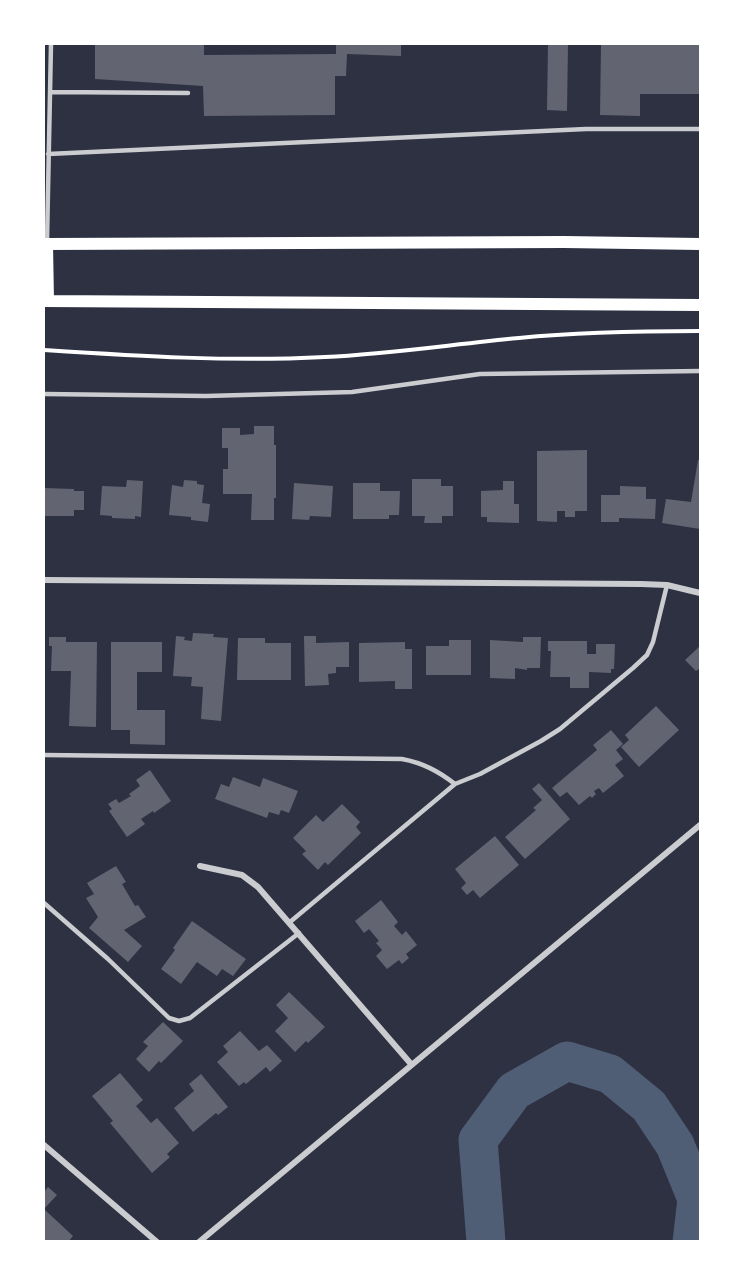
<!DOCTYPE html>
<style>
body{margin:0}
#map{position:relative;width:744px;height:1285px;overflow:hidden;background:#2d3142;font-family:Signika,sans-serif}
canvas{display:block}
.frame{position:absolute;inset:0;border:45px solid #fff;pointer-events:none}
</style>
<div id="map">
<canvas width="744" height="1285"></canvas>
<div class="frame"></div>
</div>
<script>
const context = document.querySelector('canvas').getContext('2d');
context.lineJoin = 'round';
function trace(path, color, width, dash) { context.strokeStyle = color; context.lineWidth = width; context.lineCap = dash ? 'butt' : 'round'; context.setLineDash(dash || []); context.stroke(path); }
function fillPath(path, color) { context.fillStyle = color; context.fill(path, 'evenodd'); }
trace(new Path2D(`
 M486 1242 478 1140 514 1091 567 1061 610 1074 649 1106 675 1145 697 1199 692 1242`), '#4f5d75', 39);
fillPath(new Path2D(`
 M95 44H204V55L336 54V44H401V56L347 54 346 76H335V115L204 116 203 86 95 79Z
 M548 44H568L567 111 547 110Z
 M601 44H700V94H640V116L600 115Z
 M254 426H274V445H276V498H274V520H251L252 494H223V469H228V448H222V428H240V435L254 434Z
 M587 450V511H575V517H565V511H557V522L537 521V451Z
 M698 460H700V529L662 523 666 499 691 502Z
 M412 479H441V486H453V516H442V523H424L425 516H412Z
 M127 480 143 481 141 517 135 516V519L112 518V516L100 515 102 486 126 487Z
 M184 480 197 481V484L204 485 202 503 210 504 208 522 191 520V517L169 515 172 485 183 487Z
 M503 481H514V504H519V523L487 522V517H481V491L503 490Z
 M294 483 333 486 331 517 310 516 309 520 292 519Z
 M353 483H380V491H400L399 515H389V519H353Z
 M620 486 646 487V499H656L655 519 619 518V522H601V495H620Z
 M44 488 74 489V491H84V510H74V516H44Z
 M193 633 214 634 213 637 228 638 221 721 201 719 203 687 191 686 192 677 173 676 176 636 185 637 184 640 192 641Z
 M304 636H316V643L349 642V667H336V673L328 674 329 685 305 686Z
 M49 637H66V642H97L96 727 69 726 71 671H51L52 646H49Z
 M523 637H541L540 668H527V670L515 668V679L490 678V640L523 642Z
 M238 638H265V643H291V680H237Z
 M449 640H471V675H426V646H449Z
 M548 641H587V654H596V644H615L614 669H611V673L589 672V688H570V677H550L551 651H548Z
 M111 642H162V672H137V710H165V745L130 744V730H111Z
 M405 642V649H412V689H395V681L359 682V643Z
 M700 646V671L699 669 696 671 685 660Z
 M656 706 679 730 639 767 621 747 629 740 625 735Z
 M611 730 623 744 616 750 623 759 615 765 624 776 603 793 599 788 594 791 596 794 592 798 590 796 579 805 567 792 560 797 552 788 597 750 593 745Z
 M150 770 171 801 154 813 153 811 141 819 145 824 127 837 109 811 112 809 108 804 116 799 119 803 131 796 129 794 140 786 136 780Z
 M233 777 260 787 263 778 298 791 289 813 281 810 279 815 269 812 267 818 215 799 221 784 229 787Z
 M539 783 570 819 525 859 505 837 536 810 533 808 542 800 532 789Z
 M342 804 360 822 356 827 361 833 328 865 325 862 318 870 302 854 306 851 293 838 316 815 323 822Z
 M495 836 519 865 480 898 473 890 467 895 461 888 466 883 455 869Z
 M116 866 126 882 122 884 135 906 138 905 146 917 124 930 142 946 128 962 89 928 98 917 86 898 94 894 87 883Z
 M381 900 398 922 394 926 402 935 406 931 417 945 406 954 409 958 402 964 399 960 387 969 376 956 382 950 376 943 379 941 369 929 364 933 355 921Z
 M192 921 246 959 233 976 222 969 217 976 197 962 181 984 161 969 175 950 173 948Z
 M289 992 325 1027 308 1043 306 1041 295 1052 275 1031 288 1018 276 1005Z
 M163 1022 183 1041 161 1063 159 1061 149 1072 136 1059 148 1046 143 1042Z
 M240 1031 259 1051 267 1045 282 1061 270 1072 266 1067 246 1084 244 1082 239 1086 217 1062 228 1052 223 1046Z
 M120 1073 143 1100 136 1106 151 1123 157 1118 179 1143 167 1154 170 1157 152 1173 110 1123 113 1121 92 1096Z
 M201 1074 228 1107 218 1115 216 1113 193 1132 174 1108 194 1091 189 1084Z
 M48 1187 57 1195 44 1209 73 1236 68 1242H44V1192Z`), '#626471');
trace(new Path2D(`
 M44 350C137 356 231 362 325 357 390 354 454 344 519 338 579 332 640 331 700 331`), '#fff', 4);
trace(new Path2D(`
 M50 92 188 93
 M48 154 586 129H700
 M47 241 51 44
 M44 394 206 396 352 392 480 374 700 371
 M44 755 402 759C423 763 438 771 455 784L480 774 541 741 560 729 633 668 647 655 653 642 667 585
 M44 903 108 959 169 1018 179 1021 190 1018 299 933
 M290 922 455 784`), '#caccd0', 4.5);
trace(new Path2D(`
 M44 580 641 584 667 585 700 593
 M200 866 242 875 258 887 411 1064
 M44 1145 157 1242
 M199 1242 700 825`), '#caccd0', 6);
trace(new Path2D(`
 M44 244 564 242 700 244
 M47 244 48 301
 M44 301 700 305`), '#fff', 12);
</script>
